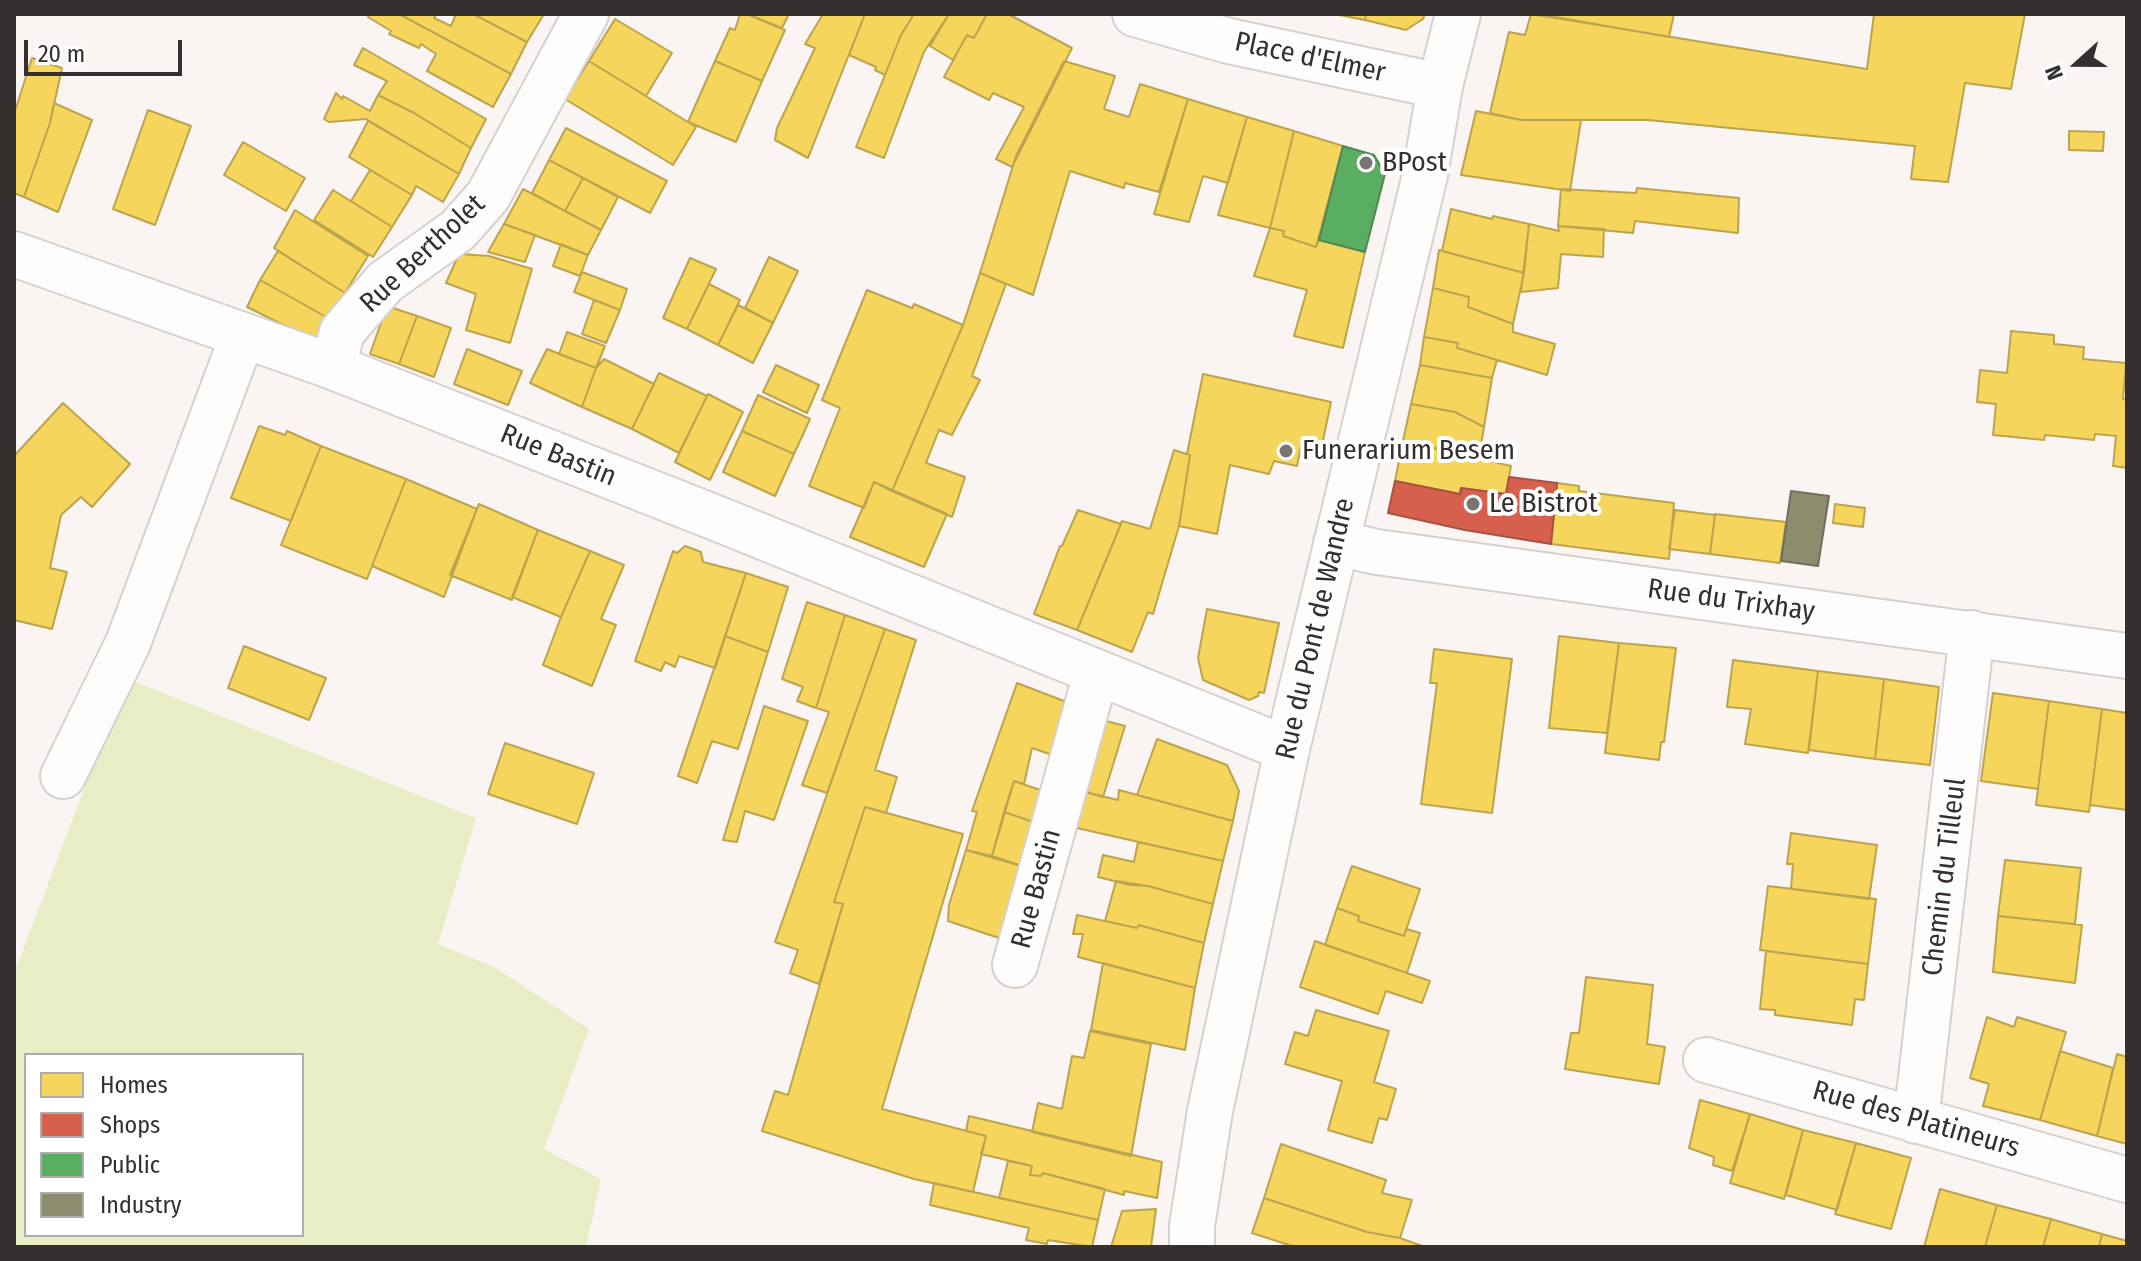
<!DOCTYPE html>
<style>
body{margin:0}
#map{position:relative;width:2141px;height:1261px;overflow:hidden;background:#faf4f2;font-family:"Fira Sans Condensed",sans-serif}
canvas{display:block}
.frame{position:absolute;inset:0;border:16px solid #35302f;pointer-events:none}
.legend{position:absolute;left:24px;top:1053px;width:280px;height:184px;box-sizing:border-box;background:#fff;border:2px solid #aeacac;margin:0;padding:10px 14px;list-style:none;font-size:24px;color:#35302f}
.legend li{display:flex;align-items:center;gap:16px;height:40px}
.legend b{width:40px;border:2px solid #aeacac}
.north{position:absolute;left:2037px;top:24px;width:80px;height:80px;-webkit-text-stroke:6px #fff;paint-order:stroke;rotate:249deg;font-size:22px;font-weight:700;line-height:32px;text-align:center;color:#35302f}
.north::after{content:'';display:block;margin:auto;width:28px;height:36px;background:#35302f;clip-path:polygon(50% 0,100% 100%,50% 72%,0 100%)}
.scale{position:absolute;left:24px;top:40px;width:158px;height:36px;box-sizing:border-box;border:4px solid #35302f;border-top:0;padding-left:10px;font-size:24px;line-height:28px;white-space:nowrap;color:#35302f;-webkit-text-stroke:6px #fff;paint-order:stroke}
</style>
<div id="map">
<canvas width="2141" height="1261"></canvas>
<div class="frame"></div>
<ul class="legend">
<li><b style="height:22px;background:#f6d55c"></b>Homes</li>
<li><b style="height:22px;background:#d6604d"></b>Shops</li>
<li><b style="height:22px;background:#5aae61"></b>Public</li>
<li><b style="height:22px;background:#8c8c6e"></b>Industry</li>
</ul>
<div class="north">N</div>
<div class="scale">20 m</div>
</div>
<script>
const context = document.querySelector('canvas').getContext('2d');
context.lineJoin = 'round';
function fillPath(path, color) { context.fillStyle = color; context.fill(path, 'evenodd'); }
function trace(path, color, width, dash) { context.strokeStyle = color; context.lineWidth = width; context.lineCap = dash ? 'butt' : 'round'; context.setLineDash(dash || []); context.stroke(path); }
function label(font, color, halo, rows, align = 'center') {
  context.font = font + ' "Fira Sans Condensed",sans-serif'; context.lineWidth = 8; context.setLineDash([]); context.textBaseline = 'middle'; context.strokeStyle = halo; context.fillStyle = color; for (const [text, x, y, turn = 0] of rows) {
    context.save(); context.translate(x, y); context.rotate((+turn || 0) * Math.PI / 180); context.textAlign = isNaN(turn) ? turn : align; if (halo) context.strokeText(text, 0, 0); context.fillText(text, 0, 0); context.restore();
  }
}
fillPath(new Path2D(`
 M126 678 476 818 438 944 494 967 589 1029 544 1149 601 1179 586 1247H14V974ZM26 1055H302V1235H26Z`), '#e9edc5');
const homes = new Path2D(`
 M370 14H399L511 74 493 107 427 71 436 54 421 44 419 48 389 34 391 31 368 17Z
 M399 14H437L434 18 451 26 456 14H473L527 42 511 74Z
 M473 14H544L527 42Z
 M740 14H747L785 30 762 81 715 61 730 28 735 30Z
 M747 14H789L782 28Z
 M823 14H865L808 158 775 140 777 128 815 48 805 44Z
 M865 14H914L901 35 885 75 875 70 876 67 849 55Z
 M914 14H949L924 52 884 158 856 147 901 35Z
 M949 14H987L974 38 967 35 953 60 930 46Z
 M987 14H1008L1072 48 1012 167 996 159 1024 107 993 93 989 100 944 77 967 35 974 38Z
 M1334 14H1366L1365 20Z
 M1366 14H1425L1423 19 1406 30 1365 20Z
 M1531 14 1867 69 1874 14H2025L2011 89 1965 83 1948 182 1911 179 1915 146 1648 120H1521L1490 113 1509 32 1525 35Z
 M1538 14H1674L1669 37Z
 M615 19 672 53 646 96 589 61Z
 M363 48 486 119 471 148 414 113 378 95 387 81 354 65Z
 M32 58 62 68 50 123 24 197 14 193V114Z
 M589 61 696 127 673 165 565 99Z
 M715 61 762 81 736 142 688 122Z
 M1064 61 1115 76 1104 109 1129 117 1140 84 1188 99 1159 192 1125 183 1124 188 1070 171 1033 295 980 273 1016 156Z
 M336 93 342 99 343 96 370 111 378 95 414 113 471 148 459 174 366 119 329 122 324 119Z
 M1188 99 1247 117 1228 183 1203 176 1189 222 1154 214Z
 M54 103 92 120 58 212 24 197 50 123Z
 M148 110 191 126 155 225 113 209Z
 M1476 111 1521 120H1581L1570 191 1461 175Z
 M1247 117 1294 131 1270 228 1218 215Z
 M368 121 459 174 443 202 416 186 412 195 349 157Z
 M566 128 667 181 650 213 549 160Z
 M1294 131 1343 146 1316 247 1283 236 1284 231 1270 228Z
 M2069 131 2104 132 2103 151 2069 150Z
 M243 142 305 178 286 211 224 175Z
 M549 160 583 178 565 211 532 193Z
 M370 170 412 195 392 227 351 201Z
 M583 178 618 197 601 230 565 211Z
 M1637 188 1739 198 1738 233 1635 221 1633 233 1558 226 1561 189 1636 193Z
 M523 189 601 230 588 255 504 224Z
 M333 190 392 227 373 257 314 220Z
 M1451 209 1492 219 1493 216 1529 224 1524 273 1442 251Z
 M295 210 368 256 345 293 274 248Z
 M504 224 535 235 525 262 488 252Z
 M1529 224 1559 231 1558 226 1604 229 1603 257 1561 254 1558 288 1521 292Z
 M1270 228 1284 231 1283 236 1316 247 1319 240 1365 252 1343 348 1294 336 1307 290 1254 276Z
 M561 244 588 255 580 276 553 266Z
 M1439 250 1524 273 1513 324 1468 307 1469 297 1433 288Z
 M278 251 345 293 328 318 260 280Z
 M459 254 489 256 532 269 510 343 466 330 476 294 446 283Z
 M769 257 798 271 773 323 745 308Z
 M690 258 716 269 687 329 663 318Z
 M582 272 627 289 620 310 574 292Z
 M980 273 1006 284 972 376 980 380 952 435 939 430 926 463 965 477 952 517 892 491 963 325Z
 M260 280 328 318 316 341 247 307Z
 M709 284 740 300 718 345 687 329Z
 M1433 288 1469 297 1468 307 1513 324V332L1555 344 1547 375 1457 348 1458 343 1424 337Z
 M867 290 912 308 914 304 963 325 892 491 874 482 864 508 809 486 840 408 822 400Z
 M594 300 620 310 606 343 582 334Z
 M738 305 773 323 753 363 718 345Z
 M387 306 417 316 399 364 370 354Z
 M417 316 451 328 434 377 399 364Z
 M2011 331 2054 335V344L2084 347 2083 359 2126 363 2123 399 2127 400V468L2113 466 2116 436 2095 434 2094 440 2045 435 2044 440 1993 435 1996 404 1977 402 1980 370 2007 373Z
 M567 332 605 346 596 368 559 354Z
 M1424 337 1458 343 1457 348 1497 360 1492 378 1420 365Z
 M467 349 522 371 508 405 454 384Z
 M547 349 596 368 582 407 530 383Z
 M604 359 654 384 632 429 582 407 596 368Z
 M776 365 819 385 807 413 763 392Z
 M1420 365 1492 378 1484 427 1455 412 1411 404Z
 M659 373 707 396 679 453 632 429Z
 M1203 374 1331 402 1321 450 1301 446 1297 466 1274 461 1269 474 1230 465 1217 534 1179 526 1190 455 1187 454Z
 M708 394 743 412 710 480 675 462Z
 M758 395 810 419 794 454 742 431Z
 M63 403 130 464 92 507 81 497 61 515 50 568 67 572 52 629 14 620V456Z
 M1411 404 1455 412 1484 427 1479 457 1403 441Z
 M259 426 285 435 287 431 321 446 291 521 231 498Z
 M742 431 794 454 775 496 723 472Z
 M1403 441 1511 466 1506 494 1461 488 1460 494 1395 481Z
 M321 446 406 479 367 579 281 545Z
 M1174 450 1190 455 1179 526 1153 614 1148 612 1132 652 1077 630 1122 521 1150 529Z
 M406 479 477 509 444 597 372 566Z
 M874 482 947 514 924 567 850 537Z
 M1557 483 1579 486V491L1674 503 1669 559 1551 544Z
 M479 504 538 530 512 600 450 575Z
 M1835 504 1865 508 1863 527 1833 523Z
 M1078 510 1121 524 1077 630 1034 614 1060 546H1062Z
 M1675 510 1715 515 1710 554 1669 549Z
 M1715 514 1786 522 1780 563 1710 554Z
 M538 530 590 551 561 617 512 597Z
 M685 546 701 552 703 562 746 573 715 668 679 656 675 667 665 662 661 671 635 661 673 551 677 553Z
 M590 551 624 565 601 619 616 625 592 686 543 665 561 617Z
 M746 573 788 587 768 652 725 636Z
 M807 602 845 615 816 708 797 701 803 687 782 679Z
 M1207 609 1279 623 1264 693 1259 692 1258 696 1249 700 1203 680 1198 658Z
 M845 615 885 629 827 793 802 785 829 712 816 708Z
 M885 629 916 640 875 770 897 777 886 813 865 807 834 902 843 904 819 984 790 973 798 950 775 942Z
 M725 636 768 652 738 749 712 741 697 783 678 776Z
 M1559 636 1619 643 1607 733 1549 728Z
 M1619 643 1676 648 1664 742H1661L1659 760 1605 753Z
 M244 646 326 678 309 720 228 688Z
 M1434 649 1512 659 1492 813 1421 804 1437 683H1430Z
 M1733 660 1818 671 1808 753 1745 744 1751 709 1727 707Z
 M1818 671 1884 679 1875 759 1809 750Z
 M1884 679 1939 687 1930 765 1875 759Z
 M1017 683 1077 706 1061 758 1032 748 1024 784 1014 781 992 856 966 850 977 812 972 811Z
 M1993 693 2049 701 2038 789 1981 781Z
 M2049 701 2102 709 2089 812 2036 805Z
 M764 706 808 721 774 820 745 811 737 842 723 840Z
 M2102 709 2127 713V810L2090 805Z
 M1099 719 1125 726 1103 797 1078 790Z
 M1157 739 1227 765 1239 791 1233 821 1137 795Z
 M505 743 594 773 577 824 488 794Z
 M1014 781 1052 794 1042 825 1004 812Z
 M1078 790 1118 800 1119 790 1233 821 1223 861 1068 826Z
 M865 807 963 834 882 1109 986 1136 973 1192 914 1179 762 1131 775 1091 788 1095 843 904 834 902Z
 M1004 812 1042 825 1028 868 992 856Z
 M1791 833 1877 845 1869 899 1791 889 1793 864H1787Z
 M1138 842 1223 861 1213 904 1148 886 1130 885 1098 877 1103 855 1134 862Z
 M966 850 1028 868 1005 940 948 921 949 905Z
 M2005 860 2081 868 2075 924 1998 916Z
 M1352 866 1420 889 1404 936 1358 921 1359 916 1337 908Z
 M1116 881 1148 886 1213 904 1204 943 1139 925 1137 928 1105 921Z
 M1768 886 1876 899 1868 964 1760 950Z
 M1337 908 1359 916 1358 921 1404 936 1406 929 1420 933 1407 973 1325 945Z
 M1077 915 1137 928 1139 925 1204 943 1195 988 1078 957 1083 934H1073Z
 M1998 916 2082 925 2075 983 1993 972Z
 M1315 941 1430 981 1422 1003 1386 991 1378 1014 1300 987Z
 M1766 951 1868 964 1864 1000 1855 999 1852 1025 1775 1015V1010L1760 1009Z
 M1103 963 1195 988 1185 1050 1091 1030Z
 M1586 977 1653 985 1647 1044 1665 1047 1659 1084 1565 1069 1571 1033H1579Z
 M1316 1010 1389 1031 1374 1082 1396 1089 1387 1120 1379 1118 1372 1143 1328 1130 1342 1081 1285 1064 1295 1032 1308 1036Z
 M1987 1017 2014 1027 2017 1017 2066 1032 2040 1120 1983 1106 1989 1084 1970 1078Z
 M1090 1031 1151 1044 1131 1156 1032 1132 1038 1103 1062 1109 1072 1056 1084 1058Z
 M2060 1051 2113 1068 2097 1136 2040 1120Z
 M2117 1054 2127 1057V1144L2097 1136Z
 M1700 1100 1750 1114 1732 1171 1713 1165 1714 1157 1689 1148Z
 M1750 1114 1803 1130 1784 1199 1730 1183Z
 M969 1116 1162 1162 1157 1198 1124 1191V1195L1043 1173 1041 1176 1030 1175 1032 1166 981 1154 986 1136 966 1131Z
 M1803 1130 1856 1143 1837 1210 1786 1195Z
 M1856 1143 1911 1158 1891 1229 1835 1214Z
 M1281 1144 1386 1180 1382 1193 1412 1200 1400 1238 1367 1232 1264 1198Z
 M1008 1161 1032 1166 1030 1175 1041 1176 1043 1173 1105 1189 1098 1220 999 1198Z
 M934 1183 1098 1220 1092 1247 1048 1240 1047 1244 1026 1240 1029 1228 930 1205Z
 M1940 1189 1997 1205 1985 1247H1924Z
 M1264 1198 1367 1232 1400 1238 1425 1247H1295L1252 1233Z
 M1997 1205 2051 1219 2043 1247H1985Z
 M1156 1209 1151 1247H1111L1122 1211Z
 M2051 1219 2102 1234 2099 1247H2043Z
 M2102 1234 2127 1241V1247H2099Z`);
fillPath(homes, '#f6d55c');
trace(homes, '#bca44e', 2);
const shops = new Path2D(`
 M1509 477 1557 483 1551 544 1465 530 1388 513 1395 481 1460 494 1461 488 1506 494Z`);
fillPath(shops, '#d6604d');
trace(shops, '#a65244', 2);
const public = new Path2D(`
 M1343 146 1374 155 1385 174 1365 252 1319 240Z`);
fillPath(public, '#5aae61');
trace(public, '#4f8852', 2);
const industry = new Path2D(`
 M1791 491 1829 496 1818 566 1781 561Z`);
fillPath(industry, '#8c8c6e');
trace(industry, '#72705b', 2);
const minor = new Path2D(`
 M1135 14 1229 41 1440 86
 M14 254 333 367 721 520 1287 749
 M333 367 342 332 385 282 458 230 488 196 586 14
 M1336 543 1377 552 2127 656
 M63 776 128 643 243 335
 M1015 965 1096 674
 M1706 1060 2127 1180
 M1916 1121 1972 633
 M1192 1247V1226L1210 1111 1287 749 1425 175 1440 86 1458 14`);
trace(minor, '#d5d1cf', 48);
trace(minor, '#fefdfd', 44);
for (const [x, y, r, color] of [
 [1366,163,8,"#7a7573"],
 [1286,451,8,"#7a7573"],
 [1473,504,8,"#7a7573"]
]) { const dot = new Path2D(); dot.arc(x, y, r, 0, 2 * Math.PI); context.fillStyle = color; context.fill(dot); trace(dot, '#fff', 3); }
label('28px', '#35302f', '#fff', [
 ["Place d'Elmer",1310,58,12],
 ["Rue Bertholet",423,254,-43],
 ["Rue Bastin",558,456,22],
 ["Rue du Trixhay",1731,601,8],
 ["Rue du Pont de Wandre",1316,629,-77],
 ["Chemin du Tilleul",1945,877,-83],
 ["Rue Bastin",1037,889,-75],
 ["Rue des Platineurs",1916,1120,16]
]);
label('28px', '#35302f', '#fff', [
 ["BPost",1382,163],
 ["Funerarium Besem",1302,451],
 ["Le Bistrot",1489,504]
], 'left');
</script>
